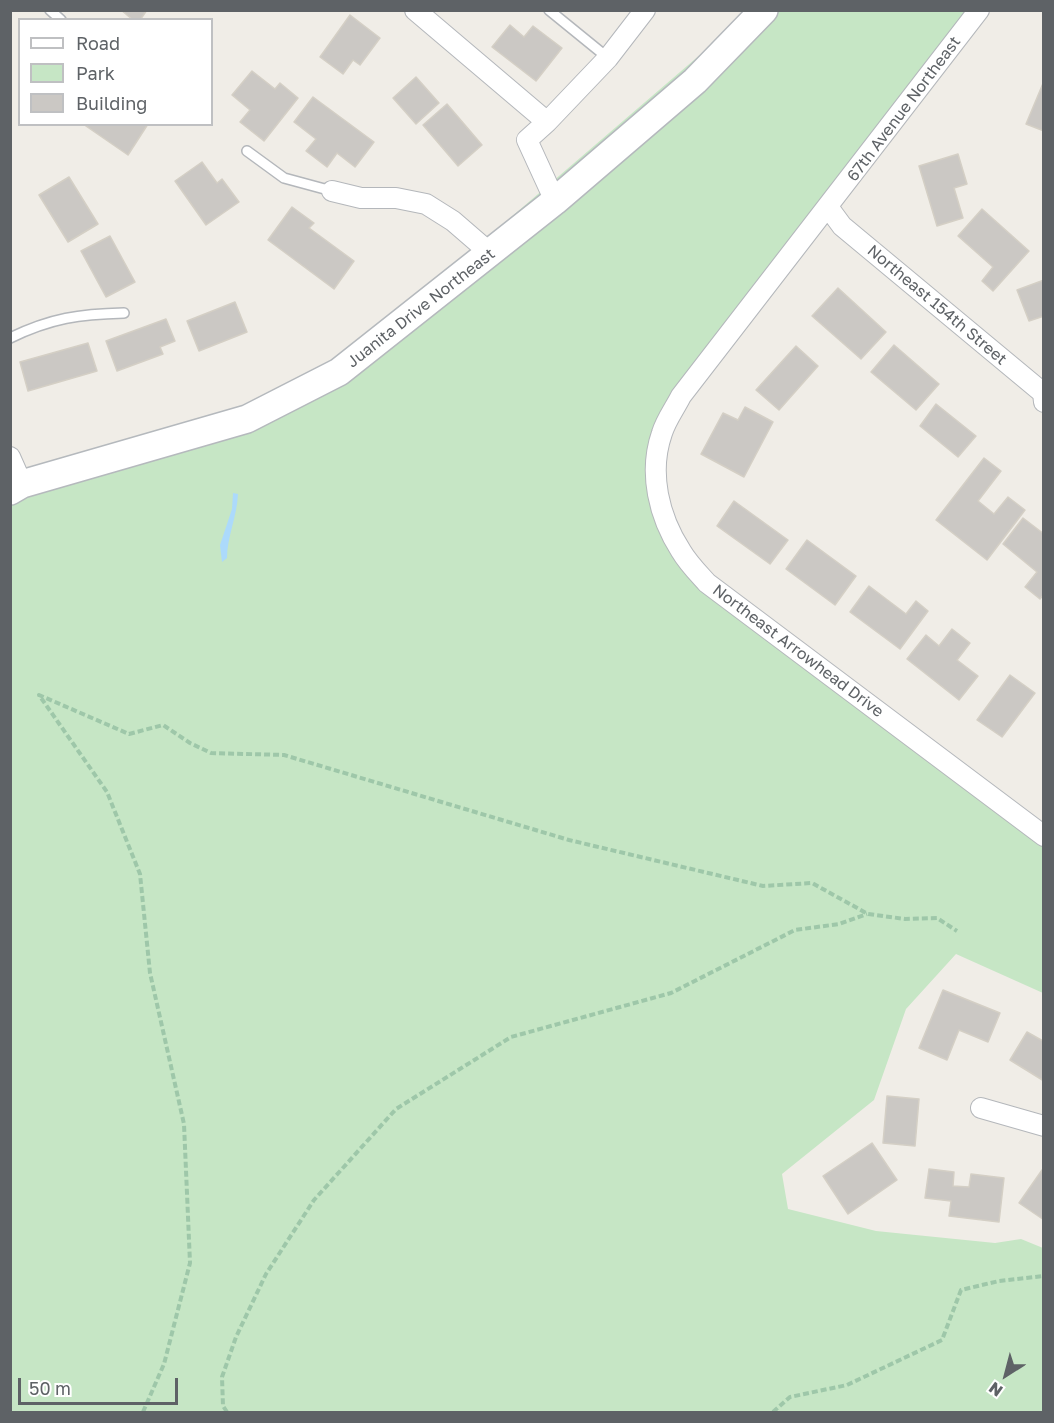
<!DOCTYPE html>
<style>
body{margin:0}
#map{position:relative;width:1054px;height:1423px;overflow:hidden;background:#f0ede7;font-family:"Golos Text",sans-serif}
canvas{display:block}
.frame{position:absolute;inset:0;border:12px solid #5e6266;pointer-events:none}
.legend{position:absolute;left:18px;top:18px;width:195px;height:108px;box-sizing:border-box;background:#fff;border:2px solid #bfc0c2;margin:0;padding:8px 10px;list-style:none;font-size:18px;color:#5e6266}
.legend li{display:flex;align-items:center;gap:12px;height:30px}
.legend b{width:30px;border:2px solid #bfc0c2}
.north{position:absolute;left:976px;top:1345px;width:60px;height:60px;-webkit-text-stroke:4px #fff;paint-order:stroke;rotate:216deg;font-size:16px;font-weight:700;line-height:24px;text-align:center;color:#5e6266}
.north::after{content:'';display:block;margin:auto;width:21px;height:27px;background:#5e6266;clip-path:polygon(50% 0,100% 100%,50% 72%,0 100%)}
.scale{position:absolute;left:18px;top:1378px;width:160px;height:27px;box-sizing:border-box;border:3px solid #5e6266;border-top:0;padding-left:8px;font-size:18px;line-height:21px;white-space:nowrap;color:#5e6266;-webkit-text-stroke:4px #fff;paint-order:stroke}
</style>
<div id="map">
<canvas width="1054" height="1423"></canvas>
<div class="frame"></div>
<ul class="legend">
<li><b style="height:8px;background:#fff"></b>Road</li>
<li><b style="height:16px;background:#c6e6c5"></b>Park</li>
<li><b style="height:16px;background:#cbc8c4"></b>Building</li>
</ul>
<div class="north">N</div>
<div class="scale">50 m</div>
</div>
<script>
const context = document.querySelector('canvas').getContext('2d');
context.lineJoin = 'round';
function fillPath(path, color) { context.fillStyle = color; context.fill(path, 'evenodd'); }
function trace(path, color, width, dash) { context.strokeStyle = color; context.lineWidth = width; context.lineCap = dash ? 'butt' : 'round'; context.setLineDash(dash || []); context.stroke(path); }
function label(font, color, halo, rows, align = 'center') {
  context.font = font + ' "Golos Text",sans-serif'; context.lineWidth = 5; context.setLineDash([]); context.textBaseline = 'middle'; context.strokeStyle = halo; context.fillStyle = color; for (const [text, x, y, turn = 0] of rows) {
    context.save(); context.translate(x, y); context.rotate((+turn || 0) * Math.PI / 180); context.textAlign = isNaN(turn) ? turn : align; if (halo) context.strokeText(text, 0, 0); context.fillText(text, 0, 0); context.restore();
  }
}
fillPath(new Path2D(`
 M751 11H979L681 396 655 465 682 553 1043 836V993L956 954 906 1009 874 1100 782 1174 788 1209 876 1231 995 1243 1021 1239 1043 1248V1412H11L10 490 247 419 332 366 481 243Z`), '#c6e6c5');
fillPath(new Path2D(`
 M233 493 238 494C237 517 227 537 227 558L222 562 220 545 232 509Z`), '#acdafb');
const building = new Path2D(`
 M121 10H147L140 20H133Z
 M350 15 380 38 360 65 353 60 343 74 320 57Z
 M510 25 524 37 533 26 562 48 536 81 492 47Z
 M252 71 275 89 280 83 298 98 264 141 240 122 250 110 232 95Z
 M416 77 439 103 416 124 393 98Z
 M1044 81V131L1026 124Z
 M313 97 374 142 355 167 337 153 327 167 306 151 316 139 294 122Z
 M447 104 482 145 458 166 423 125Z
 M83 124H148L128 155Z
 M958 154 967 184 954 188 963 218 937 226 919 166Z
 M202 162 217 183 222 179 239 202 206 225 175 181Z
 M69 177 98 224 68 242 39 195Z
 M292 207 314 223 309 228 354 261 334 289 268 240Z
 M982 209 1029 251 993 291 982 281 993 267 958 236Z
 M110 236 135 282 106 297 81 251Z
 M1044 280V316L1029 321 1017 290Z
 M838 288 886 332 861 359 812 316Z
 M235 302 247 332 199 351 187 321Z
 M166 319 175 341 160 347 163 354 117 371 106 341Z
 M88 343 97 371 28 391 20 362Z
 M894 345 939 384 916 410 871 372Z
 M796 346 818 366 779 410 756 390Z
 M936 404 976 436 958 457 920 426Z
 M745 407 773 422 744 477 701 454 723 413 738 420Z
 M984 458 1001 471 978 501 994 514 1008 497 1025 510 987 560 936 520Z
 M734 501 788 540 770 564 717 526Z
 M1023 518 1044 534V594L1040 599 1025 587 1037 572 1003 544Z
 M807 540 856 576 835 605 786 569Z
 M869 586 906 614 916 601 928 611 900 649 850 612Z
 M952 629 970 643 957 660 978 676 959 700 907 659 926 635 939 646Z
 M1010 675 1035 693 1002 737 977 720Z
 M943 990 1000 1013 988 1042 959 1030 947 1060 919 1048Z
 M1027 1032 1043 1041 1044 1040V1081L1010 1060Z
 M887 1096 919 1099 915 1146 883 1143Z
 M872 1143 897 1180 848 1214 823 1176Z
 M929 1169 954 1172 953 1186 969 1187 971 1174 1004 1178 999 1222 949 1216 951 1201 925 1198Z
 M1042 1170 1044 1171V1220L1019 1203Z`);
fillPath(building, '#cbc8c4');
trace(building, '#d4cfc5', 1.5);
const lane = new Path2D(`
 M50 10 61 20
 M549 10 608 58
 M247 151 284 178 332 191
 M10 338C51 318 80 314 124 313`);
const street = new Path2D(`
 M415 10 547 122 527 140 555 201
 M979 10 681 396C675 408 666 420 662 433 648 473 659 517 681 551 688 563 698 573 707 583L1044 836
 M547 122 608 58 645 10
 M332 191 361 198H396L426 204 453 221 490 253
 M828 207 842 226 1043 393 1044 402
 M10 457 22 484
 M981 1108 1044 1126`);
const secondary = new Path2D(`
 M10 491 22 484 247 419 339 372 555 201 695 81 764 10`);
trace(lane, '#b4b7bb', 12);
trace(street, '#b4b7bb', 22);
trace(secondary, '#b5b9bd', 30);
trace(new Path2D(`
 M143 1412 164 1364 190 1263 184 1124 150 973 140 874 107 792 39 695 129 734 163 725 190 743 211 753 284 755 569 840 763 886 812 883 868 914 905 919 937 918 957 931
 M227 1412 223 1406 222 1377 236 1337 266 1274 314 1200 396 1109 511 1037 671 993 795 930 839 924 867 914
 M773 1412 790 1397 847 1385 942 1340 961 1290 999 1281 1044 1276`), '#9ec7a9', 4, [6, 3]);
trace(lane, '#fff', 9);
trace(street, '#fff', 20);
trace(secondary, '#fff', 27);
label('16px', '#5e6266', '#fff', [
 ["67th Avenue Northeast",904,109,-53],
 ["Northeast 154th Street",937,305,40],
 ["Juanita Drive Northeast",421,308,-38],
 ["Northeast Arrowhead Drive",798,651,37]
]);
</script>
